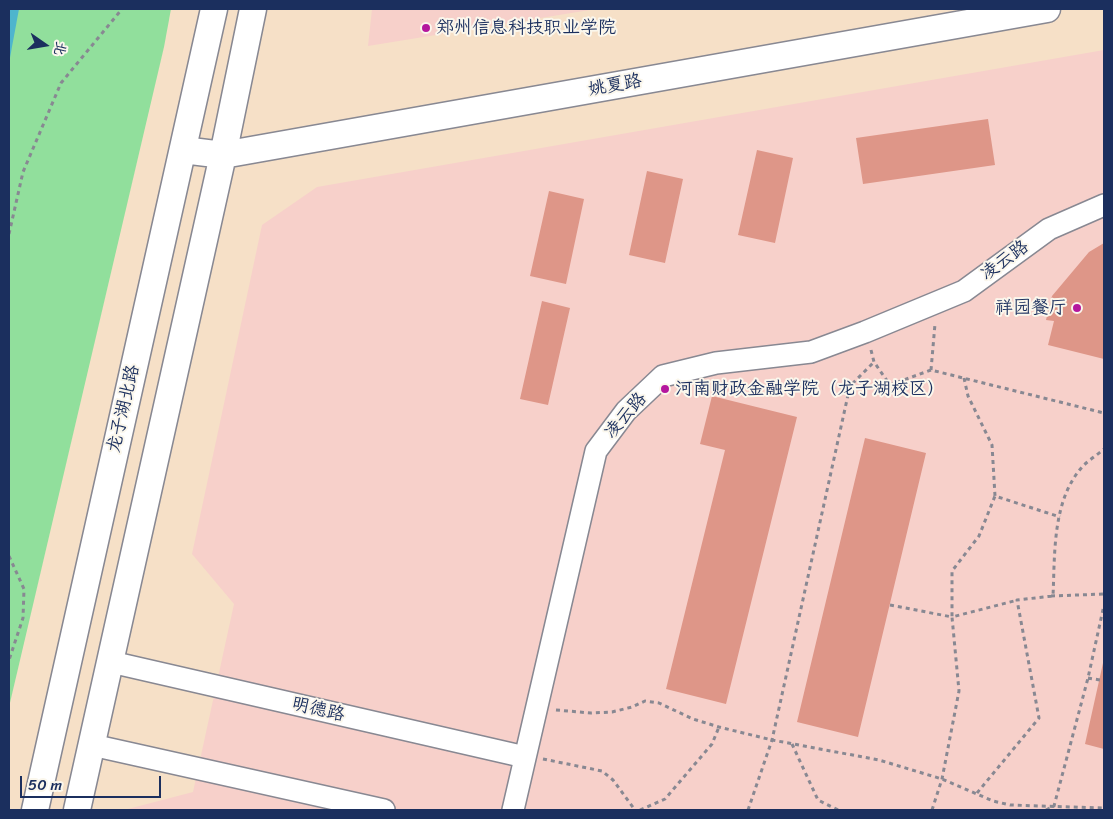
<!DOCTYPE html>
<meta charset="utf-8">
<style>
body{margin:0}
#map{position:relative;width:1113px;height:819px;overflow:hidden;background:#f6e0c7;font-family:Sriracha,"LXGW WenKai TC",sans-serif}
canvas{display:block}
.frame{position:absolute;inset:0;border:10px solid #1b2f5e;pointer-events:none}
.north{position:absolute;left:20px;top:20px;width:50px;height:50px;-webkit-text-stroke:4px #fbf7ec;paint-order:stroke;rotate:103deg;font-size:14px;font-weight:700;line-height:20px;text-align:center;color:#1b2f5e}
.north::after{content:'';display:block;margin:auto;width:18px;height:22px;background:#1b2f5e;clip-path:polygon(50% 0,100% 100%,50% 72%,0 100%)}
.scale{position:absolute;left:20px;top:776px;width:141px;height:22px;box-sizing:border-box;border:2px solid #1b2f5e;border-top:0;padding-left:6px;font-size:15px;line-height:18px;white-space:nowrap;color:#1b2f5e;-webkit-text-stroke:4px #fbf7ec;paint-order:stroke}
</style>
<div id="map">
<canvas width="1113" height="819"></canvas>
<div class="frame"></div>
<div class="north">北</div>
<div class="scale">50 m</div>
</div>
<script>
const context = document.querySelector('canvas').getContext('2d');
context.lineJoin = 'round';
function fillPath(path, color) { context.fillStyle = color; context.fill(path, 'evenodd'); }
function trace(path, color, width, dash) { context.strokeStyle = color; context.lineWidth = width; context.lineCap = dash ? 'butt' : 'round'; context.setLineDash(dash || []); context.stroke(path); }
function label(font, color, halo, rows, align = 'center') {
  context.font = font + ' Sriracha,"LXGW WenKai TC",sans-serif'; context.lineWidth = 4; context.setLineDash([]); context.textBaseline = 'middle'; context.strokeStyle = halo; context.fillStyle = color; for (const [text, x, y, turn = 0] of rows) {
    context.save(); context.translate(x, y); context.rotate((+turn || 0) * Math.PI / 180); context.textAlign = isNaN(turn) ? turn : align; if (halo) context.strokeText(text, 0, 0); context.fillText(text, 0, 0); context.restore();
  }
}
fillPath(new Path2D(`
 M372 9H596L368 46Z
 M1104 50V810H124L193 792 234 604 192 554 262 225 317 187Z`), '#f7d0ca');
fillPath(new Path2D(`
 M9 9H171L164 47 9 707Z`), '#91df9c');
fillPath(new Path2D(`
 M9 9H19L9 63Z`), '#4eb5cd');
fillPath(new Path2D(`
 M988 119 995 165 863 184 856 138Z
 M757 150 793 158 775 243 738 235Z
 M647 171 683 179 665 263 629 255Z
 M549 191 584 199 566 284 530 276Z
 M1104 243V359L1048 345 1054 321 1046 320 1052 296 1089 252Z
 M542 301 570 308 548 405 520 399Z
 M712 396 797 417 726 704 666 689 725 450 700 444Z
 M865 438 926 453 858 737 797 722Z
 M1103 663H1104V749L1085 744Z`), '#de9688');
const minor = new Path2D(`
 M111 662 525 757
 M92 745 384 810
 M513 810 596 451 626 411 663 376 716 363 811 352 865 332 964 291 1049 229 1104 205`);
const tertiary = new Path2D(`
 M183 150 223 155 1047 9
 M35 810 214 9
 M77 810 223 155 253 9`);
trace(minor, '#888892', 24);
trace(tertiary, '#888892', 29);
trace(new Path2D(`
 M9 234 23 172 61 83 122 9
 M871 350 874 362 890 385 931 370 1104 413
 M931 370 935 324
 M964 378 968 396 992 445 995 496 1060 517
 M9 556 24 589 23 618 9 660
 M1051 596 1104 594
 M890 605 952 617V571L979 536 995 496
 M1088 678 1100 680
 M556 710 591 713 612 712 632 707 645 701 659 703 693 719 719 727 772 740 879 760 942 779 993 801 1010 805 1104 808
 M792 744 818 800 838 810
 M543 759 602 771 613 780 635 810
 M977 793 1039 718 1017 600 1053 596C1055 553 1052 500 1083 466 1089 460 1097 455 1104 449
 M640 810 665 799 712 744 719 727
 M748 810 772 740 850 386 874 362
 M932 810 942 779 959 691 952 617 1018 600
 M1046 810 1054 806 1088 678 1104 605`), '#888892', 3, [4, 4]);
trace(minor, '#fff', 21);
trace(tertiary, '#fff', 26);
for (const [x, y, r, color] of [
 [426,28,5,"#b5179e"],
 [1077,308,5,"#b5179e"],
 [665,389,5,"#b5179e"]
]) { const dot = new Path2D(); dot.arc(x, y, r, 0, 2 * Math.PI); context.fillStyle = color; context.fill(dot); trace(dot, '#fbf7ec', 2); }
label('18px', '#1b2f5e', '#fbf7ec', [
 ["郑州信息科技职业学院",436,28],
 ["祥园餐厅",1067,308,"right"],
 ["河南财政金融学院（龙子湖校区）",675,389]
], 'left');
label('18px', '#1b2f5e', '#fbf7ec', [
 ["姚夏路",615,86,-10],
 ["凌云路",1005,261,-36],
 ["龙子湖北路",124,409,-77],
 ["凌云路",626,416,-49],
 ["明德路",318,710,13]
]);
</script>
